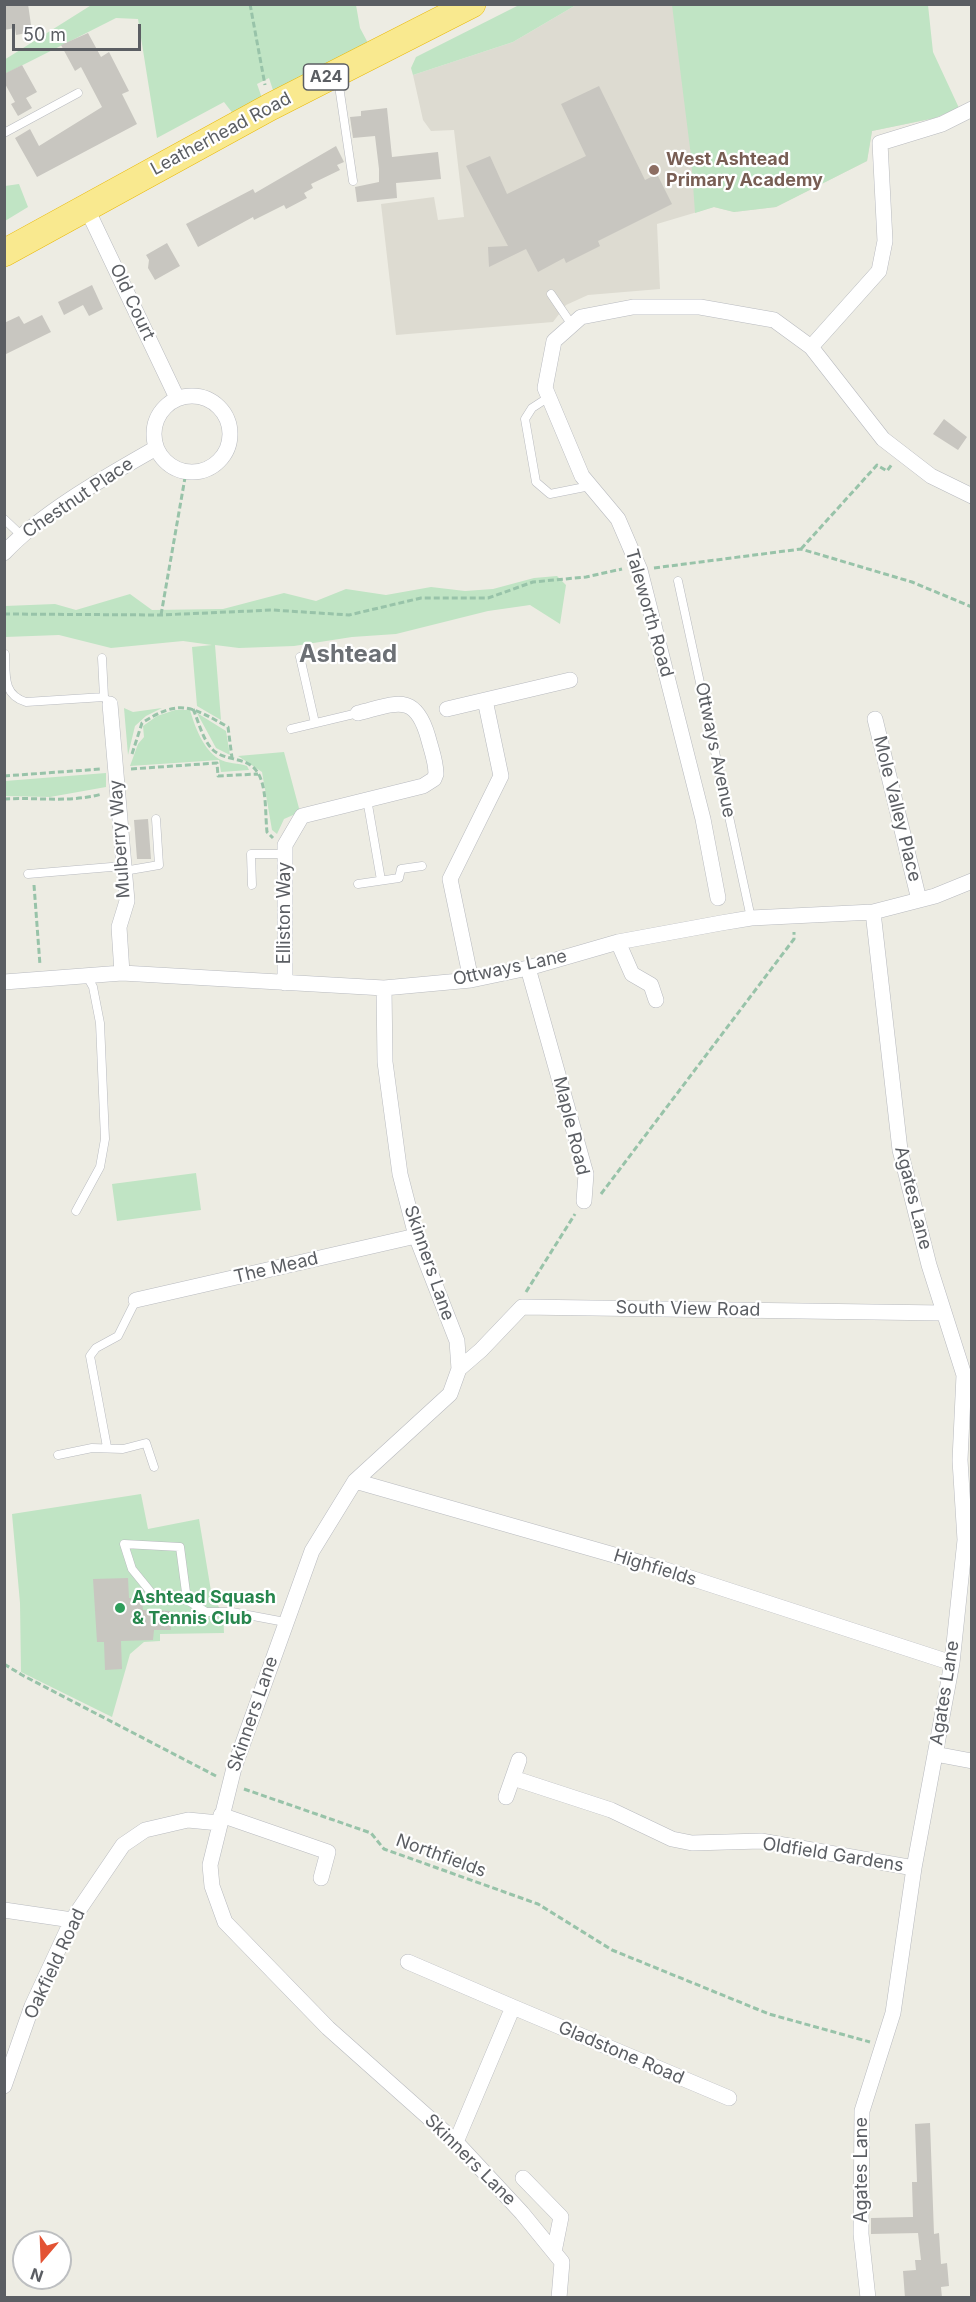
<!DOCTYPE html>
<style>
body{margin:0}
#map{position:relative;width:976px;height:2302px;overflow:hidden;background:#edece3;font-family:Inter,sans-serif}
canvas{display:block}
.frame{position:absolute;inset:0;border:6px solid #5b5e63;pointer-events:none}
.north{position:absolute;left:12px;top:2230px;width:60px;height:60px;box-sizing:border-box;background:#fff;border:2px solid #bdbfc1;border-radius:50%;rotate:199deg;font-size:16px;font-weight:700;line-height:24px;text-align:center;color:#5b5e63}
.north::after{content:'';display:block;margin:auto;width:21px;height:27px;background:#e35334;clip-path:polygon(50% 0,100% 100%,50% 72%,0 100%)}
.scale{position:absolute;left:12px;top:24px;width:129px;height:27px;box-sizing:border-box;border:3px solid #5b5e63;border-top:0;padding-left:8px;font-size:18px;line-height:21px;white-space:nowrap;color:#5b5e63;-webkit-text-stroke:4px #fff;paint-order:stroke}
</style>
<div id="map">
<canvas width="976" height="2302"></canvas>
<div class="frame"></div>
<div class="north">N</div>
<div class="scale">50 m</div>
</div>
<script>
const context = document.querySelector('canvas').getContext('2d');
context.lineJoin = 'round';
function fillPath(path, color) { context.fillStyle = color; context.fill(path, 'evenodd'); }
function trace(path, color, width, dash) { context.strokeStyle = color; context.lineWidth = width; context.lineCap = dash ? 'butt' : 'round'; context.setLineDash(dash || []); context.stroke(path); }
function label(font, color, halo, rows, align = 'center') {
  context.font = font + ' Inter,sans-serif'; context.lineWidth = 4.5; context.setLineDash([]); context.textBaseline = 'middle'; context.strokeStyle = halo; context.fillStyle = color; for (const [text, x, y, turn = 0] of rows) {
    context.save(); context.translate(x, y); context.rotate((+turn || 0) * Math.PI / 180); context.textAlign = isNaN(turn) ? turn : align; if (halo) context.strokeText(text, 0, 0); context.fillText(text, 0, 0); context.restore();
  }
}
fillPath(new Path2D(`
 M576 5H906L935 118 872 131 867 161 776 207 734 212 714 207 657 224 660 289 588 295 566 305 553 322 396 335 381 204 434 197 438 220 464 217 454 130 431 131 423 120 413 75 513 42Z`), '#dddbd1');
fillPath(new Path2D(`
 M93 4 356 5 360 28 368 43 280 92 273 90 269 78 257 84 263 101 234 115 224 102 157 138 138 19 116 18 5 74 4 60Z
 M519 5H576L513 42 413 75 411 68 416 57Z
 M672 5H928L933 52 959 108 935 118 872 131 867 161 776 207 734 212 714 207 695 213 691 156Z
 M19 184 28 207 5 221V186Z
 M557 576 566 585 560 624 530 605 488 611 396 634 352 637 294 646 239 648 215 645 221 720 197 706 192 647 212 645 183 641 111 648 59 635 5 637V606L55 604 76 610 130 594 152 610 223 609 284 593 316 601 346 589 386 595 431 587 465 591 493 589 534 578Z
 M124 708 133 712 162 708 146 716 135 726 128 755Z
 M175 710H190C195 727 203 749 219 759 227 764 239 763 247 766L249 770 221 772 219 760 130 766 138 744 144 737 143 726 157 716Z
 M197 713 226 731 230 755 216 748Z
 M284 752 300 812 284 819 277 834 272 830 262 772 238 756Z
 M106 773V787L50 797 5 796V781Z
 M196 1173 201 1210 117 1221 112 1184Z
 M141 1494 148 1529 199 1519 212 1597 223 1613 224 1633 160 1634V1641L144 1642 130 1654 112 1717 21 1672 20 1603 12 1514Z`), '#c0e4c4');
fillPath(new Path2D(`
 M28 4 32 32 16 35 15 28 4 30V6Z
 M88 33 101 57 109 52 129 91 122 94 137 124 37 177 15 138 30 129 39 146 102 107 81 67 75 71 61 45Z
 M22 65 37 92 26 98 32 108 18 116 11 104 15 102 4 82V74Z
 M599 86 645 180 657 174 672 204 598 241 600 246 566 263 564 258 538 272 526 249 489 267 488 247 508 246 466 166 490 156 507 194 586 156 561 104Z
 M387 108 392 157 438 152 441 179 396 183 397 198 357 202 355 187 379 182V169L375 136 353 138 350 117 361 116V111Z
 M336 146 344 162 337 165 340 170 311 184 313 188 304 193 307 198 286 209 284 205 254 220 253 217 198 247 186 224 253 189 255 193Z
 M167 243 180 266 155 280 148 268 149 260 146 255Z
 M92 285 103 309 89 316 83 305 64 315 58 302Z
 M42 315 51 332 4 355V323L19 316 24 324Z
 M944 419 967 437 958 450 933 434Z
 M148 819 151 859H137L134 820Z
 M128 1578 129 1598H142L143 1610 170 1611 171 1630H154L153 1640 121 1641 122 1669 105 1670 104 1642H97L93 1579Z
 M930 2123 934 2234 939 2233 941 2264 947 2263 949 2286 941 2287 942 2298H905L903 2271 916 2270 915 2260H921L918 2233 871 2234V2218L913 2217 912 2182H917L915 2124Z`), '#c8c6c0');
const lane = new Path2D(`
 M338 79 353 181
 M4 133 78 93
 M551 294 572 325
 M549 397 532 408 525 419 536 482 550 494 590 486
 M4 519 21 535
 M678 581 751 918
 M5 654C6 674 2 695 26 702L104 697 110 704
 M300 657 315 723
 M102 658 104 697
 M291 729 358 713
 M367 799 381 880
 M124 871 159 865 156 819
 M28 874 123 866
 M358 884 399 878 401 869 422 866
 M252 885 251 854H285
 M76 1211 100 1167 105 1139 100 1023 93 987 87 976
 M107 1447 90 1356 96 1348 118 1336 136 1300
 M58 1455 92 1448 123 1449 146 1443 154 1467
 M187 1600 180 1547 124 1544 132 1569 154 1596 187 1600 206 1612H232L285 1622`);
const street = new Path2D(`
 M86 207 177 398
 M811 347 879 271 885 241 880 143 942 124 972 109
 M154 434a38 38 0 1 1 76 0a38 38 0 1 1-76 0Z
 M4 553C42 512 107 476 156 448
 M110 704 127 901 119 927 122 973
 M447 709 570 680
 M875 719 919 900
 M718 898 703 819 640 570 618 519 582 476 545 388 554 341 581 317 633 307H700L774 320 811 347 883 439 931 476 972 496
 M618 942 632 974 651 985 656 1000
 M528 968 586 1174 584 1201
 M471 980 450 879 501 776 485 700
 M4 982 122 973 384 988 471 980 528 968 618 942 721 923 751 918 873 912 935 896 972 881
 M285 983V845L302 816 423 786 434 779 436 774C436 761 431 749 428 737 415 691 395 704 358 713
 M384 988 385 1062 400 1174 416 1236 457 1341 459 1369 450 1394 355 1481 312 1551 234 1768 210 1865 212 1886 225 1922 328 2028 456 2142 522 2213 562 2262 559 2298
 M136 1300 416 1236
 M459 1369 481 1350 522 1307 943 1313
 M355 1481 663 1569 952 1663
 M935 1754 972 1761
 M513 1778 611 1810 672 1839 692 1843 761 1841 914 1868
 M506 1797 519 1760
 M221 1815 328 1852 321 1878
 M4 1910 72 1920
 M408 1962 513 2007
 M4 2086 32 2006 72 1920 123 1845 145 1830 188 1820 219 1823
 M456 2142 513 2007 729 2098
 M523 2178 561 2217 554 2252
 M868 2298 861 2234 862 2111 893 2013 914 1868 952 1663 965 1540 960 1460 964 1375 929 1265 900 1150 873 912`);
const highway = new Path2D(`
 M4 253 270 107 472 4`);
trace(lane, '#b8babf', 9);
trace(street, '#b8babf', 16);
trace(highway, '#e9b908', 28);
trace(new Path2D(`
 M250 4 265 85
 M801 549 877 465 887 471 892 464
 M654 568 801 549 912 582 972 607
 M4 614 161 615 273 610 349 615 421 598H488L533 582 586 577 622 569
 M161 615 186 472
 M193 709C199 722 202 739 213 750 226 762 248 756 258 773 267 788 265 814 267 832L273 838
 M132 754 142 723C180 698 192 707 228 727L232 758
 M131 769 217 763 218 776 258 774
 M4 776 101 769
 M4 799C38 797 69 803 102 794
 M34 885 40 965
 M601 1194 794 939V932
 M526 1292 575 1214
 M4 1664 22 1675 216 1776
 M244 1789 371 1833 384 1849 538 1904 612 1950 769 2014 870 2042`), '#98c3a9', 3, [6, 3]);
trace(lane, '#fff', 8);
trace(street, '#fff', 15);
trace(highway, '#f9e98f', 27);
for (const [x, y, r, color] of [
 [654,170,6,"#8d6e63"],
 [120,1608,6,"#2e9e5b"]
]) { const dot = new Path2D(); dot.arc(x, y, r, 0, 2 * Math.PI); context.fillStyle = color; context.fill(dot); trace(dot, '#fff', 2); }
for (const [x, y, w] of [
 [326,77,45]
]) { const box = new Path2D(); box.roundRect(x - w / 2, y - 13, w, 26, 4.5); context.fillStyle = '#fff'; context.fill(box); trace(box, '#5b5e63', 1.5); }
label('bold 16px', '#5b5e63', null, [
 ["A24",326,77]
]);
label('18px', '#5b5e63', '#fff', [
 ["Leatherhead Road",221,134,-28],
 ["Old Court",132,302,65],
 ["Chestnut Place",78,498,-34],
 ["Taleworth Road",649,613,74],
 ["Ottways Avenue",715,750,78],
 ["Mole Valley Place",897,809,76],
 ["Mulberry Way",120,839,-94],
 ["Elliston Way",285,913,-90],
 ["Ottways Lane",510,968,-12],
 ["Maple Road",571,1126,76],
 ["Agates Lane",913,1198,76],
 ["Skinners Lane",429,1263,71],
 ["The Mead",276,1268,-13],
 ["South View Road",688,1309,1],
 ["Highfields",655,1568,17],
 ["Agates Lane",945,1693,-81],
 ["Skinners Lane",253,1714,-71],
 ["Oldfield Gardens",833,1855,9],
 ["Northfields",441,1856,20],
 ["Oakfield Road",55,1964,-65],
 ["Gladstone Road",621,2053,23],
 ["Skinners Lane",470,2160,45],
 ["Agates Lane",862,2170,-90]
]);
label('bold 18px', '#785e54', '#fff', [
 ["West Ashtead",666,160],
 ["Primary Academy",666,181]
], 'left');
label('bold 18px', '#27864d', '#fff', [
 ["Ashtead Squash",132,1598],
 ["& Tennis Club",132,1619]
], 'left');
label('bold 24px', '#6c7075', '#fff', [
 ["Ashtead",348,655]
]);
</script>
